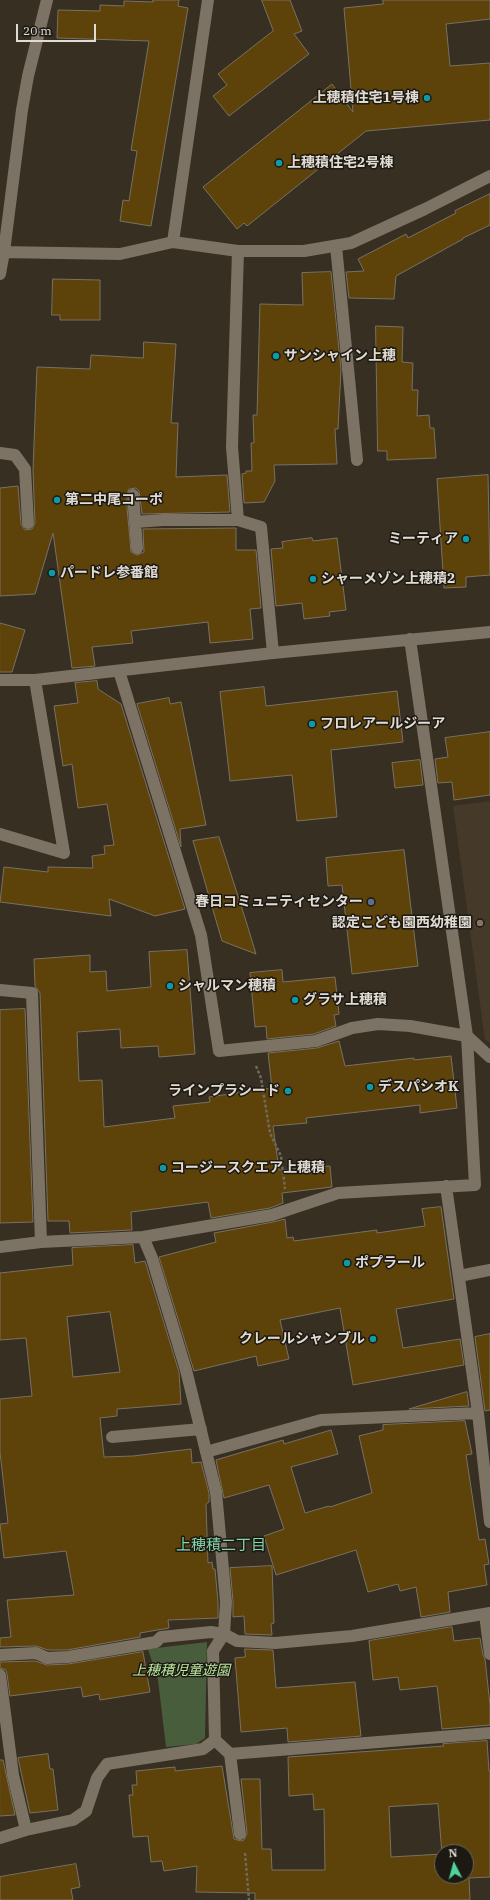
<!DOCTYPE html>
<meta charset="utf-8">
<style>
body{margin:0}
#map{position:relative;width:490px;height:1900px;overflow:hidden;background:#372f22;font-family:"IBM Plex Serif",serif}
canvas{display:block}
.north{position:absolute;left:434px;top:1844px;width:40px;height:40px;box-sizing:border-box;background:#1c1812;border:1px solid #6a665f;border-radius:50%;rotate:354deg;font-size:11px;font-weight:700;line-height:16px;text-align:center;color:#e0dbd3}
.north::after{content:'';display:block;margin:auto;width:14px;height:18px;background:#4ed39a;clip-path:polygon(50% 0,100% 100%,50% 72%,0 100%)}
.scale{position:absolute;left:16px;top:24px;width:80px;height:18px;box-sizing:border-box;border:2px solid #e0dbd3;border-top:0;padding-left:5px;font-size:12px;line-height:14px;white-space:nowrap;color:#e0dbd3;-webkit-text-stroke:3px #1c1812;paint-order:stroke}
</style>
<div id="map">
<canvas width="490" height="1900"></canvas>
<div class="north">N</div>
<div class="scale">20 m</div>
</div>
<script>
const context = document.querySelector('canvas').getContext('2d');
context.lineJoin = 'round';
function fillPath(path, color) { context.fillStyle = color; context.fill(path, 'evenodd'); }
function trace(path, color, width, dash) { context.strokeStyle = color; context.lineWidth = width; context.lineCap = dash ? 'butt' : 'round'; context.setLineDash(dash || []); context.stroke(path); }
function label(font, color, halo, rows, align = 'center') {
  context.font = font + ' "IBM Plex Serif","Noto Sans JP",serif'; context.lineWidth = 3; context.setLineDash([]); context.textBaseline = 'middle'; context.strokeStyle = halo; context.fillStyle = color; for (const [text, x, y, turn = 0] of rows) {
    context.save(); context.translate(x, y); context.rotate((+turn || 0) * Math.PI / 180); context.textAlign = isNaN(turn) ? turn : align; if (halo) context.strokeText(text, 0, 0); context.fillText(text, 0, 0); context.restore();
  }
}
fillPath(new Path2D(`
 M490 801V1043L485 1040 453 806Z`), '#45392a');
fillPath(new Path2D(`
 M207 1642 205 1738 196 1744 166 1747 158 1680 148 1649Z`), '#485d3b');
const building = new Path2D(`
 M153 0H179L178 6 188 8 151 226 120 221 123 200 129 201 137 151 131 150 149 41 57 38 58 10 100 11V5L124 6V1L153 2Z
 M262 0H290L302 31 294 34 309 54 229 116 213 96 227 85 218 74 273 31Z
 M383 0H490V19L446 24 450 66 490 63V120L366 131 247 226 244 223 237 229 203 187 332 84 353 112 344 8 383 4Z
 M490 194V225L463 238V239L396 276 394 299 349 298 346 272 364 271 358 259 406 234 408 238 456 213 455 211Z
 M331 272 341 369 338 429H335L337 464 274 465 275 481 264 502 244 503 242 474 246 473V471H252L251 443H254L253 415H257L260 304 303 305 302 273Z
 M53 279 100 280V320H60V315H52Z
 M376 326 403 327 402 362 413 363 412 390H418L417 416 429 415 430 428H434L436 458 387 460V451H378Z
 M144 342 176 344 171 423H178L176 477 227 475 230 512 142 514 139 491 136 488 129 489 126 496 131 552 137 555 144 552 143 529 236 528V550H256L261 608 250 609 253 639 210 643 208 622 131 631 133 643 92 647 95 666 72 668 53 533 35 594 0 596V488L18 486 21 524 25 530 32 529 35 523 33 470 37 367 90 369 91 355 143 358Z
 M488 475 490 575 466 577V587L444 588 437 479Z
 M312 538 313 541 337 538 346 610 329 612 330 616 304 619 302 603 276 606 271 549 283 548 282 542Z
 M0 623 25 630 12 672H0Z
 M97 681 98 689 121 704 185 909 155 916 109 899 111 916 0 902 4 867 48 872V867L93 868 92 856 105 854 104 846 114 845 107 804 78 808 72 764 63 766 54 706 78 703 75 683Z
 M264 687 266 706 397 691 403 742 331 750 337 817 297 821 292 775 230 781 220 692Z
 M169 698 170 704 181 702 206 825 180 829 181 847 137 704Z
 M490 732V795L454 800 452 782 438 783 435 759 448 757 445 738Z
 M420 760 423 785 395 788 392 763Z
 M219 837 246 921 256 954 222 941 193 841Z
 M404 850 418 966 352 974 342 885 328 886 326 858Z
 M187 950 195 1054 159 1057 158 1046 121 1048 120 1029 77 1032 79 1081 102 1080 104 1127 175 1118 173 1106 210 1102 209 1097 272 1088 268 1053 317 1048 339 1041 345 1066 414 1058V1060L451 1056 457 1108 420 1113V1105L306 1118 307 1123 273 1126 279 1170 330 1166 332 1187 282 1193 283 1203 270 1208 211 1218 208 1202 131 1212 132 1230 70 1233 69 1221H48L40 993 35 986 34 959 90 955V972L106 971 107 991 151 987 149 952Z
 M282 970 283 982 335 977 339 1014 334 1015 336 1026 314 1034 267 1039 266 1026 255 1027 250 973Z
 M25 1009 33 1222 0 1223V1010Z
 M441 1207 454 1299 396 1309 403 1348 460 1339 464 1365 353 1385 340 1308 280 1320 289 1359 258 1366 256 1356 194 1371 159 1257 216 1242 214 1233 273 1222 285 1219 287 1238 293 1237 294 1241 377 1230V1233L425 1226 422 1209Z
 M133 1245 135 1263 145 1261 179 1372 181 1404 117 1409V1416L100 1418 104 1457 133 1456 191 1449 192 1463 201 1462 209 1493V1502L206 1504 208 1563 212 1562 213 1569H215L218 1602V1618L168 1620 169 1628 140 1633V1637L67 1650H48L36 1646 0 1647V1638L11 1637 7 1600 74 1595 66 1551 4 1558 0 1524 8 1523 0 1452V1399L32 1396 26 1338 0 1340V1273L73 1265 72 1248ZM110 1312 120 1372 73 1377 67 1317Z
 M490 1334V1410L485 1411 475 1337Z
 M467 1392 469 1406 409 1409 439 1400Z
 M465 1421 472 1454 466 1455 479 1540 485 1539 489 1564 484 1565 487 1585 448 1592 450 1612 421 1617 416 1587 400 1591 398 1584 368 1592 356 1550 276 1575 264 1536 284 1529 269 1485 224 1498 216 1460 283 1440 284 1444 331 1430 338 1454 291 1467 305 1513 329 1506 330 1507 372 1493 359 1436 383 1430V1425Z
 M272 1566 274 1623 271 1624 272 1635 245 1634 244 1616 233 1617V1601L230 1568Z
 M452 1627 454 1641 480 1638 483 1655 485 1659 490 1705V1725L442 1729 437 1686 400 1690 398 1677 373 1680 369 1641Z
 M245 1649 273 1650 276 1688 355 1682 361 1736 288 1742 287 1728 241 1732 235 1658 245 1657Z
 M143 1652 150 1692 100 1700 99 1694 83 1697 81 1687 10 1696 7 1674 6 1670 0 1668V1662L35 1661 47 1665 68 1664Z
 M487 1741 489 1771H490V1877L469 1878 470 1900H255V1893L196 1892 197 1866 164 1871 162 1861 151 1862 148 1836 133 1837 129 1795H133L132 1785H137L136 1771 175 1767V1771L222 1766 234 1839 241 1841 244 1840 247 1833 241 1779H260L262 1849H271L272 1870H325L324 1809 314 1810 313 1794 289 1796 288 1757 444 1746 443 1744ZM438 1804 442 1854 391 1857 389 1807ZM442 1852H466V1876H442Z
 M48 1754 50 1769H53L58 1810 30 1813 18 1758Z
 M0 1760H3L15 1815 0 1816Z
 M76 1864 80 1887 71 1889 73 1900H0V1877Z`);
fillPath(building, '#5d4209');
trace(building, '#7a7162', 1);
trace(new Path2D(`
 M256 1066 261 1078 270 1133 281 1156 285 1189
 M245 1853 249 1900`), '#70695e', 2.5, [3, 2]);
trace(new Path2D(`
 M173 242 208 0
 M336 246 357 460
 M238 251 232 447 238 520 261 527 273 653
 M0 252 120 254 173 242 238 251H304L351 243 425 209 490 176
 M0 274 4 252 22 110 28 76 47 0
 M0 453 15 455 25 469 28 523
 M133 495 137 548
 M135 522 163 520H238
 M119 671 201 935 219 1051 316 1041 352 1028 378 1024 410 1026 467 1036 410 639
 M0 680H35L273 653 490 632
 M0 834 64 853 35 680
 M0 990 32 993 41 1242
 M467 1036 490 1057
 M446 1186 478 1413 490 1522
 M143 1237 272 1215 338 1193 475 1185 467 1036
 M0 1247 41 1242 143 1237 152 1258 186 1370 216 1492 226 1602 224 1634 213 1651 215 1740 203 1749 107 1764 97 1778 86 1811 73 1820 26 1830 0 1838
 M459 1276 490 1270
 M112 1437 201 1429
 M206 1452 321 1420 478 1413
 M485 1614 490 1654
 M0 1655 36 1653 47 1658 68 1657 156 1642 161 1637 211 1632 224 1634 237 1641 275 1643 352 1636 490 1613
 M0 1675 13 1775 26 1830
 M215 1740 230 1754 490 1733
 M230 1754 240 1834`), '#7c7364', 12);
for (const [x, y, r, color] of [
 [427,98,4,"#0f9aa8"],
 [279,163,4,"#0f9aa8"],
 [276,356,4,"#0f9aa8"],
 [57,500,4,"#0f9aa8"],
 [466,539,4,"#0f9aa8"],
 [52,573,4,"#0f9aa8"],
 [313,579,4,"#0f9aa8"],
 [312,724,4,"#0f9aa8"],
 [371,902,4,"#5c6f8a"],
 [480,923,4,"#8d6e63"],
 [170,986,4,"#0f9aa8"],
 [295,1000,4,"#0f9aa8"],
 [370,1087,4,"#0f9aa8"],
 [288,1091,4,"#0f9aa8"],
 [163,1168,4,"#0f9aa8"],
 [347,1263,4,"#0f9aa8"],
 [373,1339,4,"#0f9aa8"]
]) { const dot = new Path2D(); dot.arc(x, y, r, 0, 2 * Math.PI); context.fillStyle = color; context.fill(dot); trace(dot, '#1c1812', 1.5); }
label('bold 14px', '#e0dbd3', '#1c1812', [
 ["上穂積住宅1号棟",419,98,"right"],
 ["上穂積住宅2号棟",287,163],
 ["サンシャイン上穂",284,356],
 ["第二中尾コーポ",65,500],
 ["ミーティア",458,539,"right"],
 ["パードレ参番館",60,573],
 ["シャーメゾン上穂積2",321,579],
 ["フロレアールジーア",320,724],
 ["春日コミュニティセンター",363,902,"right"],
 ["認定こども園西幼稚園",472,923,"right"],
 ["シャルマン穂積",178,986],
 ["グラサ上穂積",303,1000],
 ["デスパシオK",378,1087],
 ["ラインプラシード",280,1091,"right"],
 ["コージースクエア上穂積",171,1168],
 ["ポプラール",355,1263],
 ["クレールシャンブル",365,1339,"right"]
], 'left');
label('italic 14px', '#bce9a0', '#1c1812', [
 ["上穂積児童遊園",181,1671]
]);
label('15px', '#84d6ad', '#1c1812', [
 ["上穂積二丁目",221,1546]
]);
</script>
